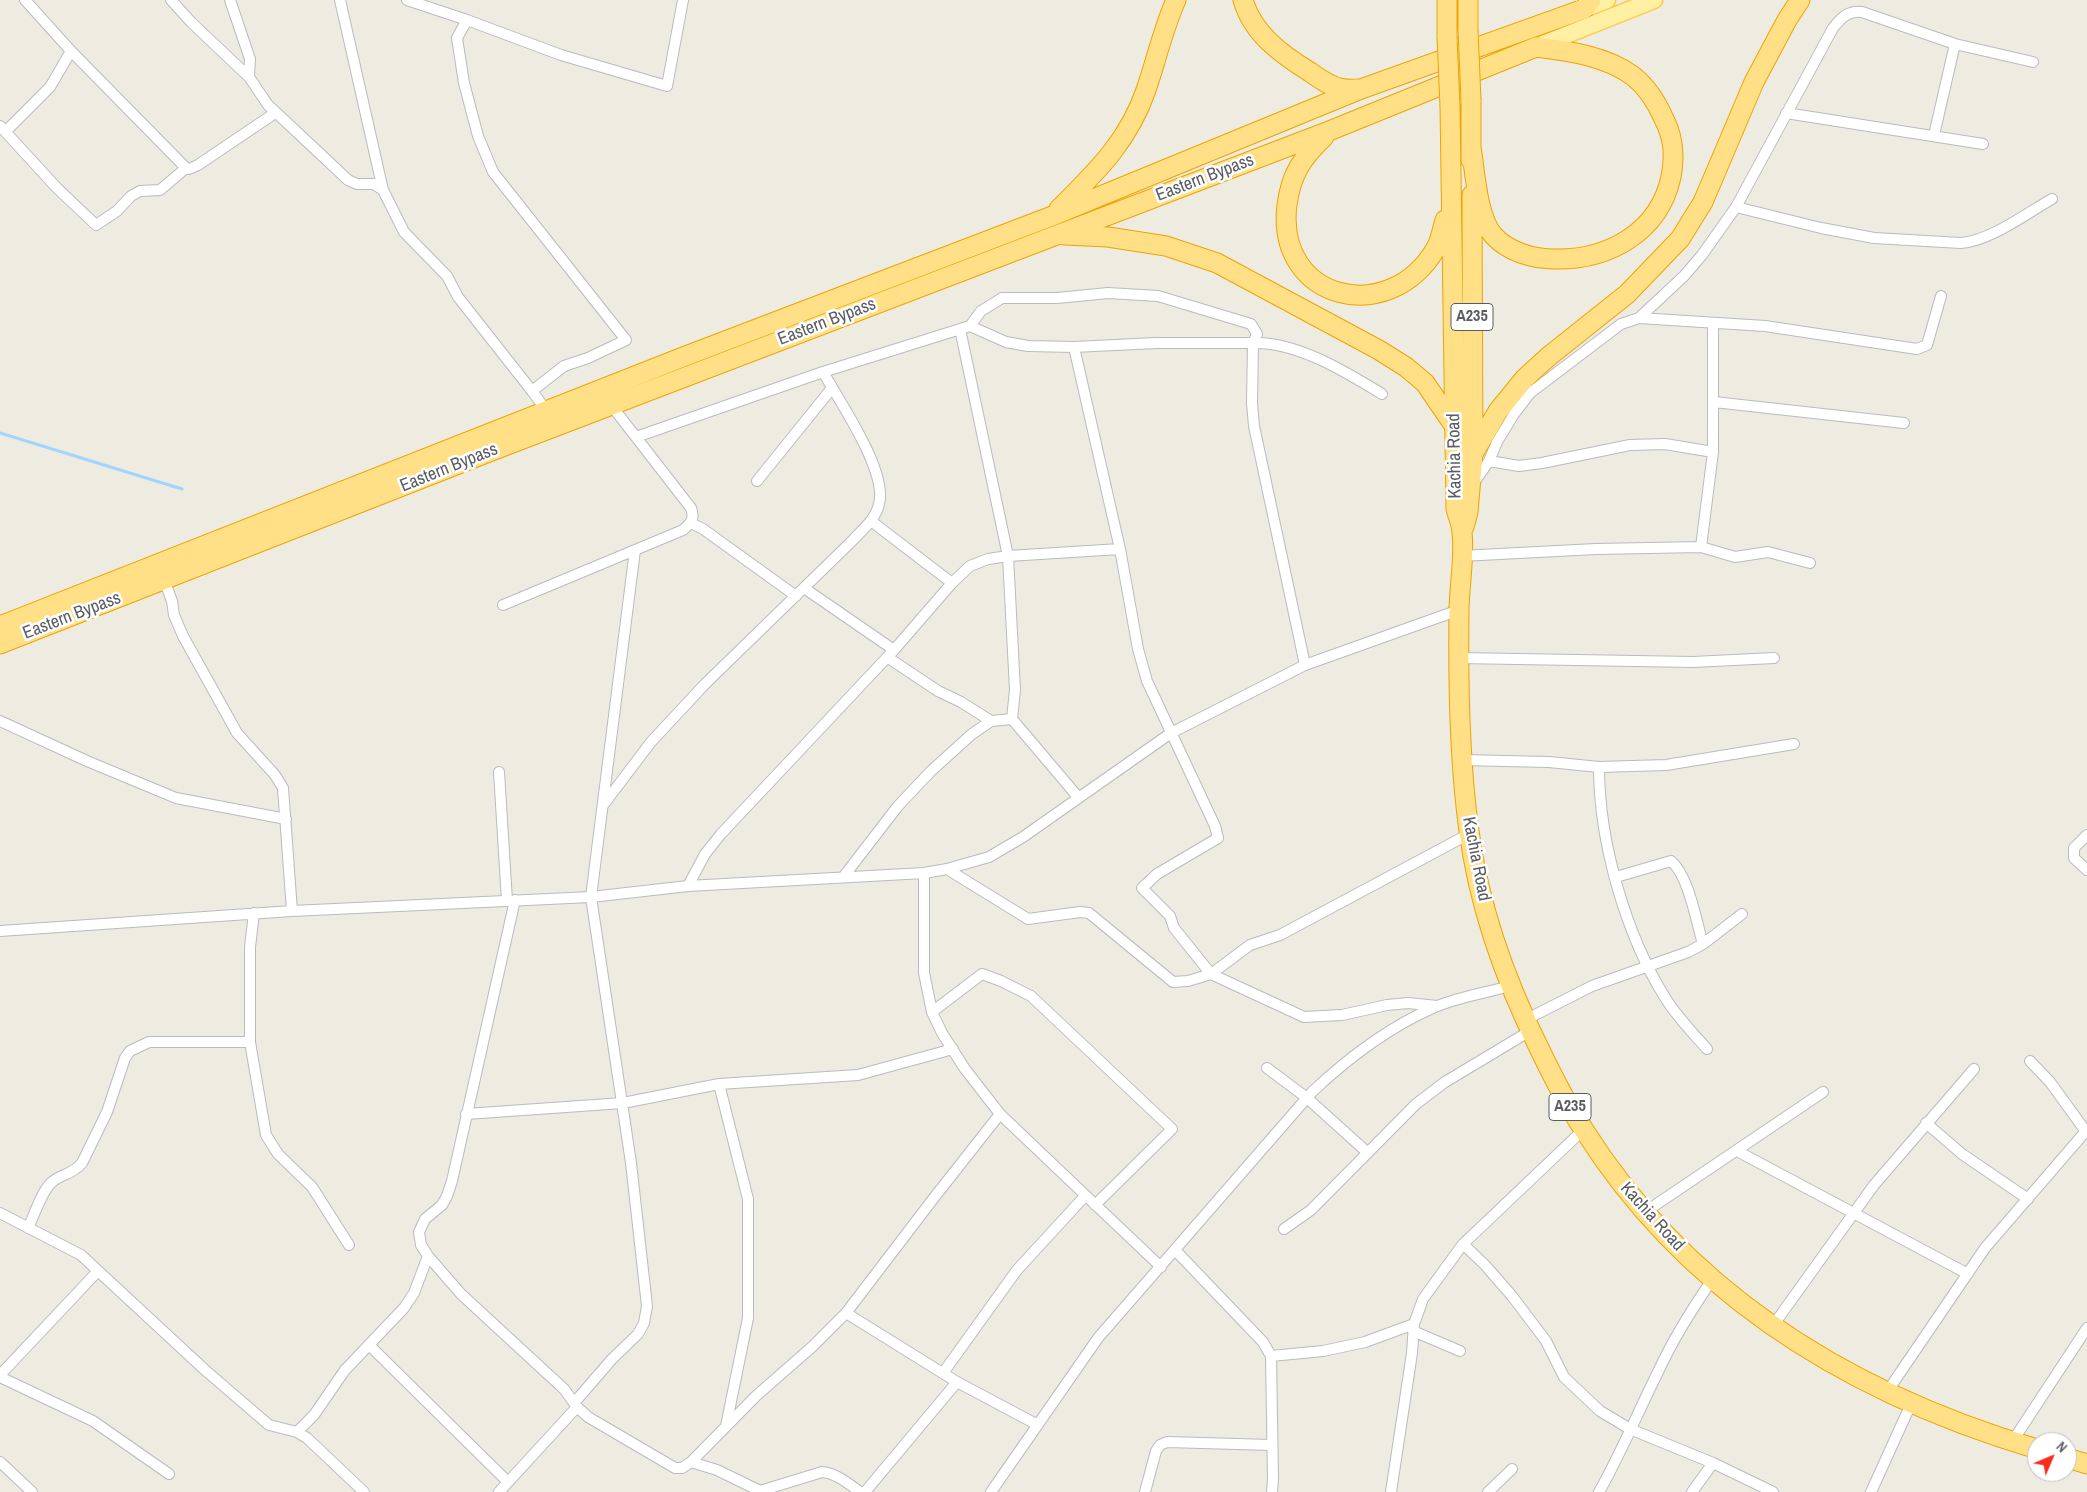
<!DOCTYPE html>
<style>
body{margin:0}
#map{position:relative;width:2087px;height:1492px;overflow:hidden;background:#eeebe0;font-family:"Archivo Narrow",sans-serif}
canvas{display:block}
.north{position:absolute;left:2027px;top:1432px;width:50px;height:50px;box-sizing:border-box;background:#fff;border:1px solid #bdbec1;border-radius:50%;rotate:45deg;font-size:14px;font-weight:700;line-height:20px;text-align:center;color:#595d63}
.north::after{content:'';display:block;margin:auto;width:18px;height:22px;background:#f92c1b;clip-path:polygon(50% 0,100% 100%,50% 72%,0 100%)}
</style>
<div id="map">
<canvas width="2087" height="1492"></canvas>
<div class="north">N</div>
</div>
<script>
const context = document.querySelector('canvas').getContext('2d');
context.lineJoin = 'round';
function trace(path, color, width, dash) { context.strokeStyle = color; context.lineWidth = width; context.lineCap = dash ? 'butt' : 'round'; context.setLineDash(dash || []); context.stroke(path); }
function label(font, color, halo, rows, align = 'center') {
  context.font = font + ' "Archivo Narrow",sans-serif'; context.lineWidth = 5; context.setLineDash([]); context.textBaseline = 'middle'; context.strokeStyle = halo; context.fillStyle = color; for (const [text, x, y, turn = 0] of rows) {
    context.save(); context.translate(x, y); context.rotate((+turn || 0) * Math.PI / 180); context.textAlign = isNaN(turn) ? turn : align; if (halo) context.strokeText(text, 0, 0); context.fillText(text, 0, 0); context.restore();
  }
}
trace(new Path2D(`
 M0 433 182 489`), '#9fd5ff', 3);
const street = new Path2D(`
 M25 0 71 51 186 168 189 169 198 165 275 113
 M171 0 191 22 249 77
 M230 0 250 59 249 77 268 105 348 180 357 184H374L383 190 404 232 447 276 458 297 532 391 546 410
 M340 0 383 190
 M407 0 467 20 561 55 667 86 683 0
 M467 20 457 38 464 83 478 136 493 172 626 340 588 358 564 366 532 391
 M1786 113 1983 144
 M0 126 56 187 96 225 117 211 131 196 140 191 160 190 186 168
 M6 131 50 87 71 51
 M1934 135 1955 44
 M1736 207 1821 228 1874 238 1961 243C1990 241 2027 213 2052 199
 M1639 318 1684 276 1702 255 1736 207 1833 28C1841 18 1848 10 1862 12L1955 44 2033 62
 M960 329 1008 556 1015 690 1012 719 1078 797
 M1074 347 1120 549 1138 649 1147 681 1215 826 1218 838 1157 874 1142 888 1170 916 1174 928 1211 974 1250 945 1280 935 1469 834
 M1714 402 1904 423
 M636 437 823 372 970 326 981 311 1002 298H1057L1108 293 1158 296 1251 324 1257 334 1253 343H1156L1074 347 1028 346 1006 342 970 326
 M1489 461 1519 466 1542 463 1630 445 1665 444 1713 452
 M757 481 832 388
 M1473 484 1489 461 1497 442 1514 414 1530 393 1621 324 1639 318 1765 326 1917 349 1927 345 1941 296
 M871 521 952 583
 M691 523 703 529 796 596
 M1701 547 1713 452V323
 M1461 556 1596 549 1701 547 1735 557 1768 552 1810 563
 M164 580 172 601 174 615 183 636 237 733 275 775 283 788 292 911
 M804 588 894 650
 M503 605 683 530C691 523 695 519 691 508L611 405
 M887 657 938 691 961 702 991 721
 M1459 658 1693 662 1774 658
 M1305 665 1254 426 1252 403 1253 343C1296 341 1346 372 1382 394
 M0 721 87 761 176 798 286 819
 M1461 760 1549 762 1599 767 1666 765 1794 744
 M1599 767C1599 842 1626 936 1666 999 1677 1017 1693 1033 1707 1049
 M499 772 507 901
 M604 804 651 742 704 685 852 541C862 530 876 519 879 504 888 472 840 402 823 372
 M2087 835 2074 848V858L2087 870
 M947 869 1028 919 1080 912 1089 913 1173 982 1188 981 1211 974 1304 1017 1342 1015 1387 1005 1408 1003 1437 1006
 M924 873V973L932 1012 942 1033 965 1069 1000 1114 1161 1267
 M844 876 898 806 931 771 972 734 991 721 1012 719
 M1616 877 1671 861C1689 876 1696 921 1703 944
 M688 886 705 854 721 834 894 650 952 583 970 566 988 559 1008 556 1120 549
 M515 900 452 1181 447 1196 442 1205 425 1219 419 1232 421 1245 428 1256 461 1294 564 1389 577 1407 588 1417 675 1468H682L691 1462 756 1396 813 1346 846 1313 933 1199 1000 1114
 M254 913 250 947V1042L266 1135 278 1154 312 1187 349 1245
 M0 931 292 911 591 897 688 886 924 873 947 869 989 857 1023 837 1171 733 1305 665 1459 610
 M932 1012 982 974 1001 981 1031 996 1172 1129 1095 1205
 M1525 1020 1592 986 1688 952 1703 944 1742 914
 M2030 1061 2050 1082 2087 1133
 M1267 1068 1307 1098 1368 1153
 M719 1084 748 1199V1318L726 1426
 M466 1114 623 1103 719 1084 858 1075 953 1049
 M1926 1123 1962 1154 2028 1199
 M1737 1151 1968 1274
 M1645 1212 1823 1092
 M0 1213 81 1255 205 1370 269 1425 297 1432 307 1438 364 1492
 M28 1228C35 1214 41 1192 52 1182 61 1174 72 1175 82 1163L107 1112 125 1058 130 1051 149 1042H250
 M1284 1229 1311 1210 1416 1104 1445 1082 1530 1031
 M1463 1244 1485 1265 1512 1296 1546 1341 1564 1377 1600 1411 1630 1429 1713 1463 1773 1492
 M1175 1250 1263 1342 1271 1356 1273 1479 1272 1492
 M846 1313 957 1382 1036 1424
 M1772 1327 1874 1185 1974 1069
 M1413 1331 1460 1351
 M369 1345 508 1482
 M1271 1356 1323 1351 1365 1342 1414 1324
 M943 1373 1017 1270 1085 1196
 M0 1375 98 1271
 M0 1377 93 1421 169 1474
 M1887 1392 1985 1248 2086 1131
 M574 1403 612 1359 638 1334 644 1323 647 1306 631 1163 591 897 635 550
 M297 1432 314 1415 345 1370 404 1308 414 1293 428 1256
 M2012 1442 2087 1328
 M0 1462 32 1492
 M691 1462 717 1470 760 1491 822 1472C836 1473 849 1484 860 1492
 M499 1492 577 1407
 M865 1492 957 1382
 M991 1492 1098 1338 1312 1092C1348 1058 1389 1027 1435 1007 1458 997 1485 993 1510 986
 M1145 1492 1156 1451 1160 1445 1167 1442 1272 1445
 M1391 1492 1412 1353 1414 1324 1423 1299 1463 1244 1583 1130
 M1488 1492 1512 1469
 M1599 1492C1621 1453 1638 1412 1658 1372 1673 1339 1692 1309 1712 1280
 M1692 1492 1713 1463
 M1871 1492 1911 1404`);
const primary = new Path2D(`
 M1584 9 1607 0
 M1536 47 1654 0`);
const highway = new Path2D(`
 M1243 0C1253 34 1281 54 1310 72 1319 78 1329 86 1340 88 1346 90 1354 89 1360 89
 M1468 0V30
 M1447 37V0
 M1471 100V160
 M1450 106 1456 509C1458 517 1462 525 1462 533 1465 555 1459 588 1459 612 1458 685 1459 759 1469 831 1479 907 1506 982 1540 1050 1553 1077 1567 1105 1584 1130 1689 1296 1852 1394 2037 1449
 M1324 137C1302 158 1291 174 1287 205 1275 301 1390 328 1436 248 1441 240 1442 229 1445 220
 M1059 209C1096 172 1128 142 1146 90 1156 61 1163 29 1176 0
 M1064 235 1108 237 1166 246 1217 263 1379 350 1406 367 1425 383 1453 424
 M1473 454 1498 411 1525 378 1548 357 1627 294 1680 239 1703 202 1754 82 1787 20 1800 0
 M1464 527 1468 512 1473 454 1472 195
 M0 626 683 357 1052 216 1361 89 1584 9 1591 0
 M0 644 502 447 1329 131 1536 47C1569 51 1606 56 1633 76 1647 87 1657 103 1664 119 1674 138 1675 156 1671 177 1659 232 1609 260 1555 259 1533 259 1508 252 1493 235 1477 216 1475 171 1471 147
 M2067 1458 2087 1464`);
trace(street, '#b8bbc1', 12);
trace(primary, '#fecb49', 19);
trace(highway, '#eea300', 21);
trace(street, '#fff', 10);
trace(primary, '#fff0a4', 16);
trace(highway, '#ffe086', 19);
const highwayBridge = new Path2D(`
 M1468 30 1471 100
 M1447 37 1450 106`);
trace(highwayBridge, '#eea300', 21, []);
trace(highwayBridge, '#ffe086', 19);
for (const [x, y, w] of [
 [1472,317,42],
 [1570,1107,42]
]) { const box = new Path2D(); box.roundRect(x - w / 2, y - 13.5, w, 27, 4); context.fillStyle = '#fff'; context.fill(box); trace(box, '#595d63', 1); }
label('bold 16px', '#595d63', null, [
 ["A235",1472,317],
 ["A235",1570,1107]
]);
label('18px', '#595d63', '#fff', [
 ["Eastern Bypass",1205,178,-21],
 ["Eastern Bypass",827,322,-21],
 ["Kachia Road",1455,456,-91],
 ["Eastern Bypass",449,468,-22],
 ["Eastern Bypass",72,616,-21],
 ["Kachia Road",1476,859,79],
 ["Kachia Road",1652,1217,48]
]);
</script>
